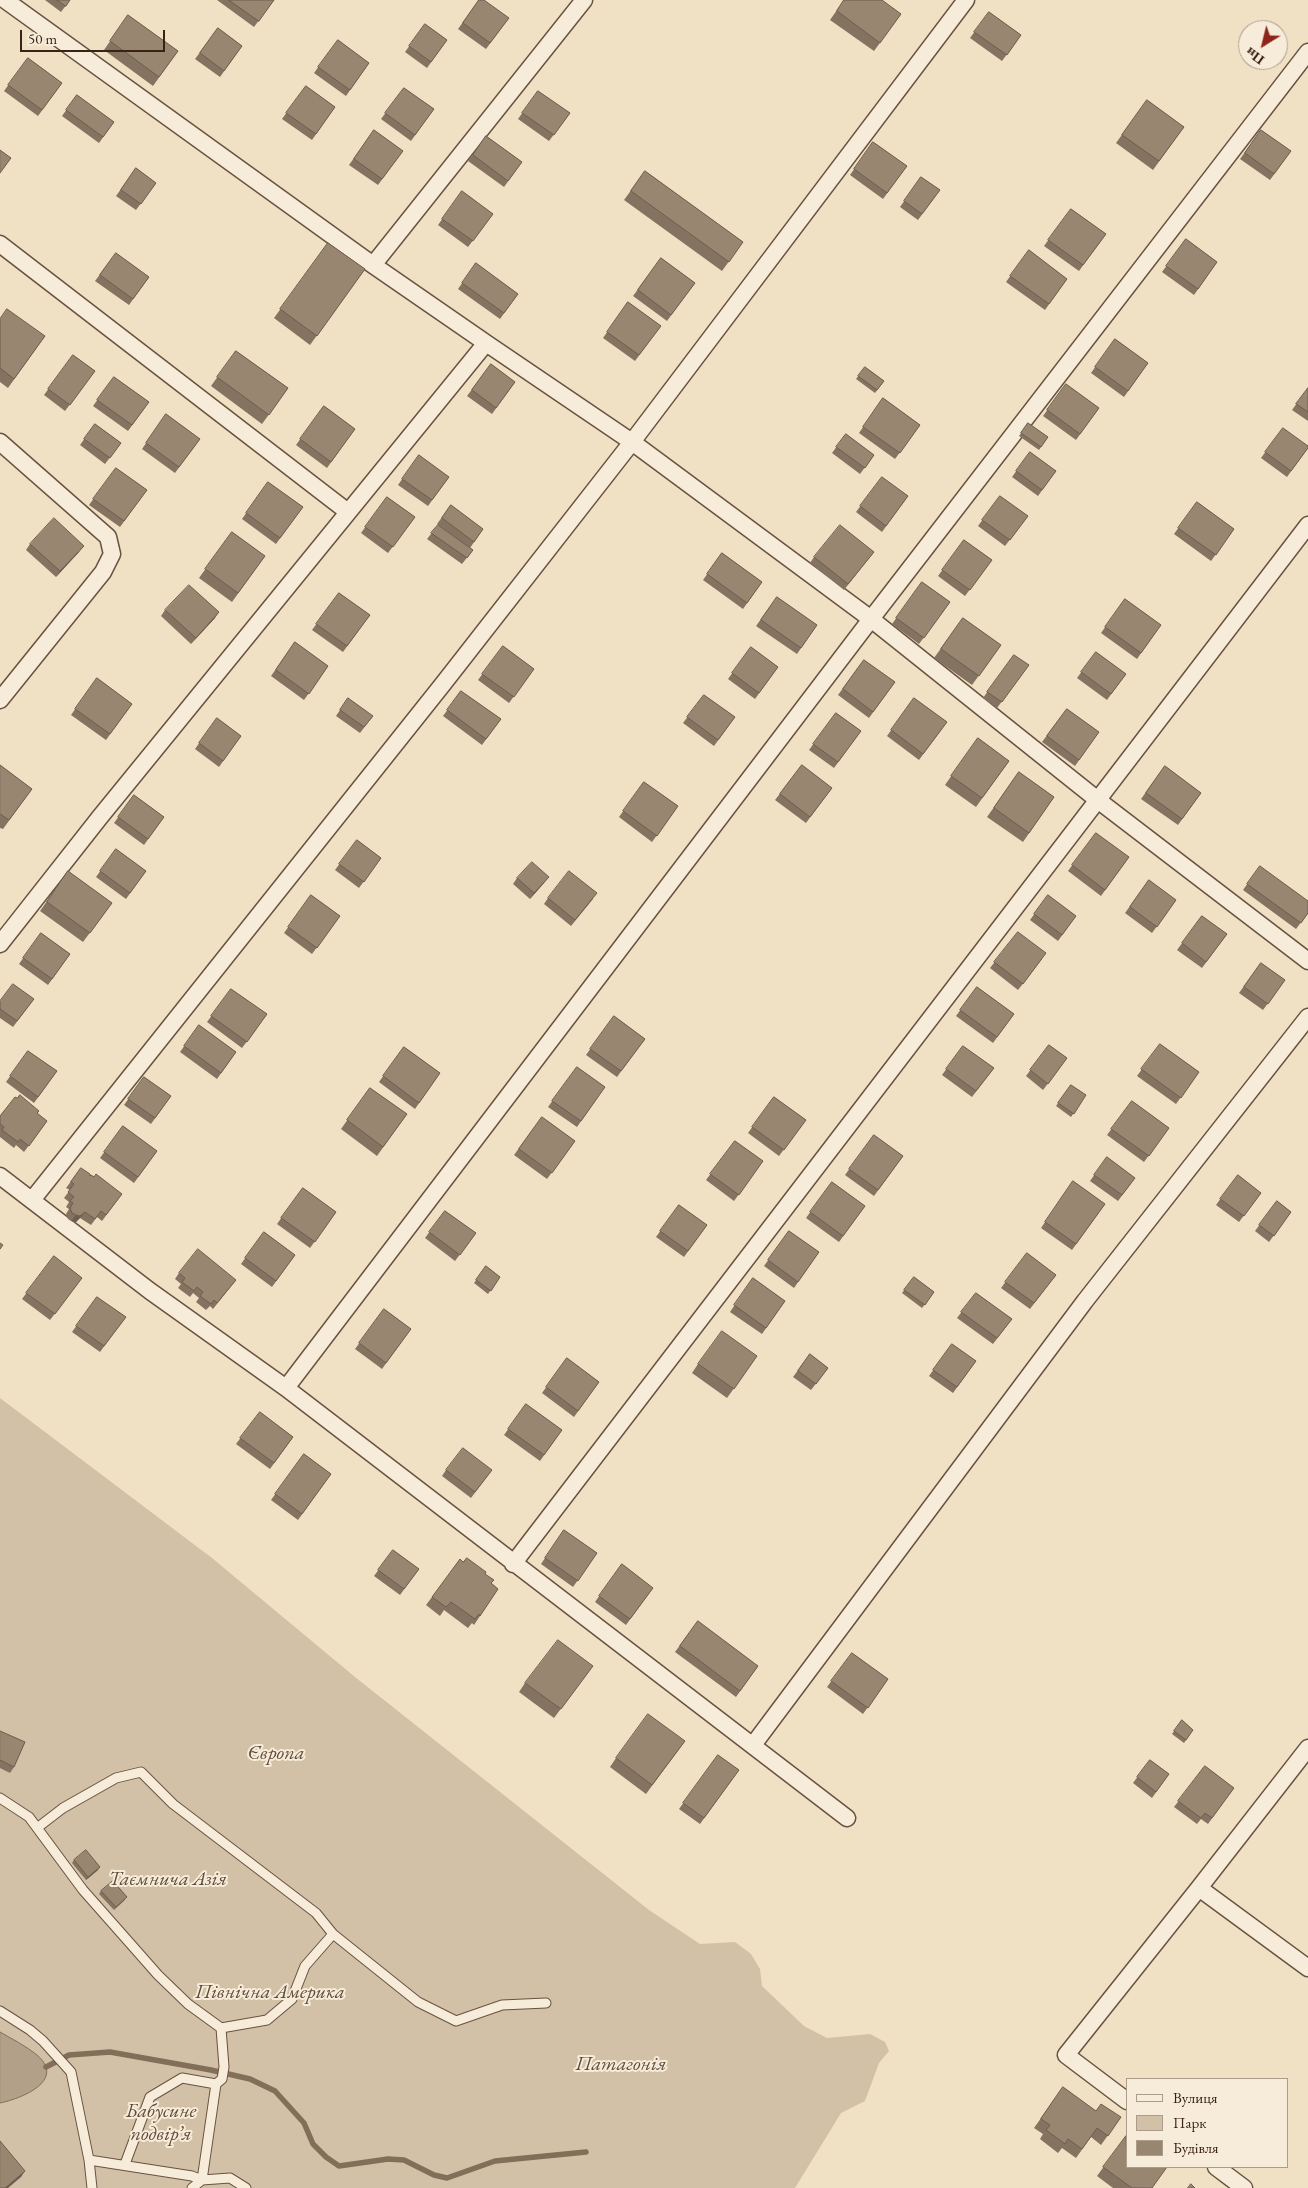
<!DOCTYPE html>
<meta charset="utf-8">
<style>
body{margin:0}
#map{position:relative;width:1308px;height:2188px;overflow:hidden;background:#f1e1c4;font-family:"EB Garamond",serif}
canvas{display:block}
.legend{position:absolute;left:1126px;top:2078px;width:162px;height:90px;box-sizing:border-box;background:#f6ecd9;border:1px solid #ab9c8b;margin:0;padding:6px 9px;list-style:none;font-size:15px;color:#3a2315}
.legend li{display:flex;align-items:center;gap:10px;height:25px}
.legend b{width:25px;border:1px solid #ab9c8b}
.north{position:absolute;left:1238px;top:20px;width:50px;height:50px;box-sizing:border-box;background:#f6ecd9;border:1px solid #ab9c8b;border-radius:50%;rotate:216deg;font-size:14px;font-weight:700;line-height:20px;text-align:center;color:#3a2315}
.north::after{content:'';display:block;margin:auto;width:18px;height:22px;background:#8f2418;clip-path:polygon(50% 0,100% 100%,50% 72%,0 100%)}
.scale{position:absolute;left:20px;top:30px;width:145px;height:22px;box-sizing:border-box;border:2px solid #3a2315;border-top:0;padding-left:6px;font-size:15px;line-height:18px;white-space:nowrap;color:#3a2315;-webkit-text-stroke:4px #f6ecd9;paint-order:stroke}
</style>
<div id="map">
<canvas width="1308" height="2188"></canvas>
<ul class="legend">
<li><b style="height:6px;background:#f6ecd9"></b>Вулиця</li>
<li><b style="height:14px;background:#d2c1a6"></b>Парк</li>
<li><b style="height:14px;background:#998670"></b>Будівля</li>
</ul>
<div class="north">Пн</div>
<div class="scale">50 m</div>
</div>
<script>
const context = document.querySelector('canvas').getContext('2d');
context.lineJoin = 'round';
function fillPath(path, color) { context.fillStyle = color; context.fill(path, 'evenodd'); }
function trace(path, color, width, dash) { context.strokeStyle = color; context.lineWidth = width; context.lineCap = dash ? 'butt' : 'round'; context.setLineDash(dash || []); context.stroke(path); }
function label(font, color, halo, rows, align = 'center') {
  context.font = font + ' "EB Garamond",serif'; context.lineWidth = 4; context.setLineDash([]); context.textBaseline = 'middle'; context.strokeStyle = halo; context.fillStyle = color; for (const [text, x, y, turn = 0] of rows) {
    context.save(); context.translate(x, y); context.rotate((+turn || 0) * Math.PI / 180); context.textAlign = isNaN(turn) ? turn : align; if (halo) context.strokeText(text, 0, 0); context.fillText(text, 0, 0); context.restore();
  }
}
fillPath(new Path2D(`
 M0 1398 212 1558 355 1677 649 1910 700 1944 735 1942 751 1954 760 1969 762 1986 804 2026 827 2038 870 2034 885 2042 889 2051 879 2063 865 2101 841 2113 795 2188H0Z`), '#d2c1a6');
const water = new Path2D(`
 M0 2032C12 2039 26 2046 37 2055 67 2081 20 2099 0 2103Z`);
fillPath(water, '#b3a088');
trace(water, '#836e5a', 1);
trace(new Path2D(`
 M46 2067 69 2055 110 2052 211 2070 250 2079 275 2091 304 2123 313 2144 326 2157 339 2166 388 2159 404 2160 434 2175 447 2178 495 2161 586 2152`), '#836e5a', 5.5);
const service = new Path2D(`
 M0 1798 29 1817 83 1890 158 1975 188 2004 221 2028 267 2020 292 1999 305 1966 333 1934 418 2002 456 2021 502 2005 546 2003
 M37 1828 63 1808 116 1778 141 1772 173 1804 316 1913 333 1934
 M0 2011 30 2030 43 2041 71 2072 89 2160 92 2188
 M89 2160 192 2176 202 2180 230 2178 246 2188
 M125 2164 150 2097 182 2078 216 2084
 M192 2188 202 2180 216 2084 222 2079 224 2067 221 2028`);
const minor = new Path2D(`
 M5 0 373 265 486 343
 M0 244 348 512
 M373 265 584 0
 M0 442 108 537 112 554 103 572 0 700
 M0 944 100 817 486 343 632 442 871 619 1099 801 1308 961
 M0 1176 150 1291 286 1388 847 1818
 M32 1200 443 684 632 442 966 0
 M286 1388 871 619 1308 52
 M513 1564 1308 525
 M753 1745 1085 1301 1308 1017
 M1199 1888 1308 1968
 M1127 2101 1066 2055 1199 1888 1308 1748
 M1216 2167 1244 2188`);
trace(service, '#685241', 11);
trace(minor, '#685241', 19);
trace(service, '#f6ecd9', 9);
trace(minor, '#f6ecd9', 16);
fillPath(new Path2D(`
 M45 0H70L61 12Z
 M217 0H274L254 27Z
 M479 0 509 18 486 49 458 29Z
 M844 0 901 14 874 51 830 20Z
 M989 12 1021 35 1002 61 970 38Z
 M128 15 178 51 153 86 104 50Z
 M425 24 447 40 427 68 405 52Z
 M218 28 242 46 220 77 195 59Z
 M338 40 369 63 346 96 314 73Z
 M28 58 62 83 38 116 4 91Z
 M306 86 335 107 312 140 282 119Z
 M404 88 434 109 411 141 381 119Z
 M538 91 570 113 549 141 518 119Z
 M77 95 114 122 99 143 62 116Z
 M1147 100 1184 127 1153 170 1116 143Z
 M374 130 403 151 378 185 349 165Z
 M1261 130 1291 151 1270 180 1240 159Z
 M486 136 522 162 504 187 468 161Z
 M873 142 907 166 883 199 850 175Z
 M136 168 156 183 136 210 116 196Z
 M645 171 743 242 722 271 624 200Z
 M921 177 940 190 918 220 900 207Z
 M462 191 493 214 468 247 438 225Z
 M1071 209 1106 234 1079 271 1044 246Z
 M1186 239 1217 262 1194 295 1162 272Z
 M328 243 365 269 310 345 274 318Z
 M1029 250 1067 279 1045 310 1006 282Z
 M116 253 149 277 129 305 95 281Z
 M661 258 695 283 667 321 633 296Z
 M476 263 518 294 500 319 458 289Z
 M628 302 661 326 635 361 603 338Z
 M0 319 45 336 8 388 0 382Z
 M1115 339 1148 363 1124 397 1091 373Z
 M236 351 288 388 262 424 211 386Z
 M73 355 95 371 65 411 44 395Z
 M491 364 515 382 492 414 467 396Z
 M865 367 884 381 875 393 856 379Z
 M114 377 149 402 128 431 93 406Z
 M1066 384 1099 408 1076 440 1043 416Z
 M1308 388V421L1292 410Z
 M883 398 920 425 895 459 859 433Z
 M324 406 355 429 327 468 296 445Z
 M166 414 200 439 175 473 142 449Z
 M1028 423 1048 437 1039 450 1019 436Z
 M95 424 121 443 105 464 80 445Z
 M1283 428 1308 448 1287 477 1261 458Z
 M846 434 874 455 860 474 832 453Z
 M1030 452 1056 471 1038 496 1012 477Z
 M419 455 449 477 428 506 398 485Z
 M116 468 147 490 120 527 89 505Z
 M882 477 908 496 882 532 856 512Z
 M268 482 303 507 276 544 242 519Z
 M1000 496 1028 516 1005 546 978 526Z
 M387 497 415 517 388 553 361 533Z
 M1197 502 1234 529 1211 561 1174 534Z
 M451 505 483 529 470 548 437 524Z
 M438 525 473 550 462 564 427 539Z
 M232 532 265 556 232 602 199 578Z
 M964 540 992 560 965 596 938 576Z
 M30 544 79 552 56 577 26 550Z
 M874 552 844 590 810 563 814 557Z
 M722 553 762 582 743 609 703 580Z
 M922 582 950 602 919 644 892 624Z
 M339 593 370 615 343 652 312 630Z
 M777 597 817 625 797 654 756 626Z
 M1125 599 1161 625 1137 659 1101 633Z
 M165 610 215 618 191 644 161 616Z
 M963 618 1001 645 972 685 934 658Z
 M295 642 328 666 304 700 271 676Z
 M503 646 534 669 509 703 478 680Z
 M751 647 778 667 755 699 728 679Z
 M1096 652 1126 674 1107 700 1077 678Z
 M1014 655 1029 665 997 708 983 698Z
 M864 660 895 682 869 718 838 695Z
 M97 678 132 704 106 740 71 715Z
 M461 691 501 719 482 745 443 716Z
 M704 695 735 717 714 746 683 723Z
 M348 698 373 716 360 733 336 716Z
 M914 698 947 722 919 760 887 736Z
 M1067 709 1099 732 1075 766 1042 742Z
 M836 713 861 731 834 768 809 750Z
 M217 718 241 736 219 767 195 749Z
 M978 738 1009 761 976 807 945 785Z
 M0 765 32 789 3 829 0 828Z
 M802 765 832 788 806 823 775 800Z
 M1165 766 1201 793 1178 825 1141 799Z
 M1019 772 1054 797 1023 842 987 817Z
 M644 782 678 806 652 842 619 817Z
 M134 795 164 817 144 845 114 823Z
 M1096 833 1129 857 1101 896 1068 871Z
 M357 840 381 858 359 888 335 870Z
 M116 849 146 871 126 899 96 877Z
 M1260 866 1308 913 1296 929 1243 890Z
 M68 871 112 903 83 942 40 911Z
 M517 878 544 883 530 899 513 884Z
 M1149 880 1176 900 1152 933 1125 913Z
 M311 895 340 916 312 954 284 933Z
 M1048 895 1076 916 1058 941 1030 920Z
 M548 898 593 899 571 926 544 904Z
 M1202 916 1227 934 1202 968 1177 950Z
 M1018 932 1042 959 1018 990 990 968Z
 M41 933 70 954 48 985 19 964Z
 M1261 963 1285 980 1263 1010 1239 993Z
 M977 987 1014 1014 993 1043 956 1016Z
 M231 989 267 1014 242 1048 207 1022Z
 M34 999 13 1027 0 1018V1001Z
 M614 1016 645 1039 617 1077 586 1055Z
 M199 1025 236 1052 217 1079 180 1052Z
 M1160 1044 1199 1072 1176 1104 1137 1076Z
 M1049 1045 1067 1058 1043 1090 1026 1076Z
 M963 1046 994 1068 972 1097 942 1075Z
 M404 1047 440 1073 415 1109 379 1082Z
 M28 1051 57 1071 34 1103 6 1082Z
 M577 1067 605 1087 577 1127 548 1107Z
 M144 1077 171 1096 151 1124 124 1105Z
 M1071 1085 1086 1095 1071 1117 1056 1106Z
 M370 1088 407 1114 377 1156 341 1129Z
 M774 1097 806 1120 779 1156 748 1133Z
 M1132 1101 1169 1128 1144 1162 1107 1135Z
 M37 1114 47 1121 24 1152 16 1145 14 1148 0 1137V1116Z
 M542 1117 575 1141 547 1179 514 1155Z
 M123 1126 157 1151 134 1183 100 1158Z
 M874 1135 903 1156 874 1196 845 1175Z
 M735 1141 763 1161 734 1201 706 1180Z
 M1107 1157 1135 1178 1118 1201 1090 1181Z
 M81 1168 90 1176 94 1177 122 1194 102 1221 97 1217 91 1225 80 1218 76 1222 71 1221 68 1219 66 1214 69 1209 66 1207 69 1202 64 1198 70 1190 66 1188Z
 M1238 1175 1261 1193 1239 1222 1216 1205Z
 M1073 1181 1105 1204 1072 1250 1041 1228Z
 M832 1182 865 1206 839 1242 806 1218Z
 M303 1188 336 1212 310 1248 277 1224Z
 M1277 1201 1291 1212 1269 1242 1255 1231Z
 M679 1205 707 1225 684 1257 656 1237Z
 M445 1211 476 1233 455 1261 425 1238Z
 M789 1231 819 1252 794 1288 764 1266Z
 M264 1232 295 1255 272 1287 241 1264Z
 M1027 1253 1056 1275 1030 1309 1001 1288Z
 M54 1256 82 1278 50 1320 22 1299Z
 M486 1266 500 1277 488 1294 474 1283Z
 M179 1273 236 1280 213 1309 210 1306 206 1310 196 1302 199 1298 193 1293 190 1297 178 1288 181 1284 175 1279Z
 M914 1277 934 1292 922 1308 902 1293Z
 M753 1278 785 1301 762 1334 730 1312Z
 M976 1293 1012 1319 993 1344 957 1318Z
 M97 1297 126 1317 100 1352 72 1332Z
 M384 1309 411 1329 382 1369 355 1349Z
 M952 1344 976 1361 953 1393 929 1376Z
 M810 1354 828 1368 811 1390 793 1377Z
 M757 1356 727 1398 692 1373 698 1364Z
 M567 1358 599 1382 574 1417 542 1393Z
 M526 1404 562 1430 540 1461 504 1435Z
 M260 1412 293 1437 270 1469 236 1444Z
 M304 1454 331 1474 298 1520 271 1500Z
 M446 1470H492L471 1498 442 1476Z
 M564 1530 597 1553 573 1587 541 1564Z
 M393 1550 419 1569 400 1595 374 1576Z
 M463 1562 485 1574 491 1583 498 1589 474 1625 472 1623 468 1628 444 1610 440 1616 426 1605 432 1597Z
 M622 1564 653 1588 626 1625 595 1602Z
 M698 1621 758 1666 736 1697 675 1652Z
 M852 1653 888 1679 863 1714 827 1687Z
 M586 1675 554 1718 519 1692 525 1683Z
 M1182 1720 1193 1730 1184 1743 1172 1734Z
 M0 1731 14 1767 10 1773 0 1768Z
 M685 1741 646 1794 610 1767 616 1758Z
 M718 1755 739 1770 700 1824 679 1809Z
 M1150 1760 1169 1774 1152 1798 1133 1783Z
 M1205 1766 1234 1788 1208 1824 1201 1819 1197 1824 1174 1807Z
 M74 1860 98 1870 86 1880 72 1863Z
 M101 1891 125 1900 114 1910 99 1894Z
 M1063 2087 1096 2111 1121 2117 1101 2145 1091 2137 1076 2158 1062 2148 1058 2153 1040 2139 1043 2134 1034 2128Z
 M1126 2136 1152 2188H1113L1097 2176Z`), '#847360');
fillPath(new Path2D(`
 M84 546 79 552 56 577 60 571Z
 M219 612 215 618 191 644 196 638Z
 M549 877 544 883 530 899 534 893Z
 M85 1212 80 1218 76 1222 71 1221 76 1215Z
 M100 1867 98 1870 86 1880 88 1877Z
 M25 2171 21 2177 8 2188H5Z`), '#6b5e4e');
const building = new Path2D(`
 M57 0H70L66 6Z
 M229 0H274L259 21Z
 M479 0H484L509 18 490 43 463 23Z
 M844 0H882L901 14 880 43 837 11Z
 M989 12 1021 35 1007 55 974 32Z
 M128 15 178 51 159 77 110 41Z
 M425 24 447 40 431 62 409 46Z
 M218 28 242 46 224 71 200 53Z
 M338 40 369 63 350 90 318 67Z
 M28 58 62 83 42 110 8 85Z
 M306 86 335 107 316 134 286 113Z
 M404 88 434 109 415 135 385 113Z
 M538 91 570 113 554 135 522 113Z
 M77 95 114 122 103 137 66 110Z
 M1147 100 1184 127 1159 161 1122 135Z
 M374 130 403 151 382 179 354 159Z
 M1261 130 1291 151 1274 174 1245 153Z
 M486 136 522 162 508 181 473 155Z
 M873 142 907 166 887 193 854 169Z
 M0 150 11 158 0 173Z
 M136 168 156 183 141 204 121 190Z
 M645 171 743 242 729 262 631 191Z
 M921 177 940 190 922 214 904 201Z
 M462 191 493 214 473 241 442 219Z
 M1071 209 1106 234 1083 265 1048 240Z
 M1186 239 1217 262 1198 289 1166 266Z
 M328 243 365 269 317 336 280 309Z
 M1029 250 1067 279 1049 304 1010 276Z
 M116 253 149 277 133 299 100 275Z
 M661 258 695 283 671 315 638 290Z
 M476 263 518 294 504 313 462 283Z
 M628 302 661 326 639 355 607 332Z
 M7 309 45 336 14 379 0 368V319Z
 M1115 339 1148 363 1128 391 1095 367Z
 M236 351 288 388 269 415 217 377Z
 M73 355 95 371 70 405 48 389Z
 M491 364 515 382 496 408 472 390Z
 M865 367 884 381 877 390 858 376Z
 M114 377 149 402 132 425 97 400Z
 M1066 384 1099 408 1080 434 1047 410Z
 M1308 388V412L1296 404Z
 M883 398 920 425 900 453 863 427Z
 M324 406 355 429 331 462 300 439Z
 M166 414 200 439 179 467 146 443Z
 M1028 423 1048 437 1041 447 1021 433Z
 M95 424 121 443 110 458 84 439Z
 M1283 428 1308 446V448L1291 471 1265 452Z
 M846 434 874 455 865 468 836 447Z
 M1030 452 1056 471 1042 490 1016 471Z
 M419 455 449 477 432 500 402 479Z
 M116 468 147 490 124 521 93 499Z
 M882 477 908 496 886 526 860 506Z
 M268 482 303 507 280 538 246 513Z
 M1000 496 1028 516 1010 540 982 520Z
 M387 497 415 517 393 547 365 527Z
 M1197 502 1234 529 1216 555 1178 528Z
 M451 505 483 529 474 542 442 518Z
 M54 518 84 546 60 571 30 544Z
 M438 525 473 550 467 558 431 533Z
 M840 525 874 552 848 584 814 557Z
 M232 532 265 556 238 593 205 569Z
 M964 540 992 560 970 590 942 570Z
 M722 553 762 582 747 603 707 574Z
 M922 582 950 602 924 638 896 618Z
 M189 585 219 612 196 638 165 610Z
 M339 593 370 615 347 646 316 624Z
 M777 597 817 625 801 648 761 620Z
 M1125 599 1161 625 1141 653 1105 627Z
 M963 618 1001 645 979 676 941 649Z
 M295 642 328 666 309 694 276 670Z
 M503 646 534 669 514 697 482 674Z
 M751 647 778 667 759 693 732 673Z
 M1096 652 1126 674 1111 694 1081 672Z
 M1014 655 1029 665 1002 702 987 692Z
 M864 660 895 682 873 712 843 689Z
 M97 678 132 704 110 734 75 709Z
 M461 691 501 719 486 739 447 710Z
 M704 695 735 717 718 740 687 717Z
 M348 698 373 716 364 727 340 710Z
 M914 698 947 722 923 754 891 730Z
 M1067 709 1099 732 1079 760 1047 736Z
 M836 713 861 731 838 762 813 744Z
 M217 718 241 736 223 761 199 743Z
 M978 738 1009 761 982 798 951 776Z
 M0 765 32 789 9 820 0 814Z
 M802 765 832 788 810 817 780 794Z
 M1165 766 1201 793 1182 819 1146 793Z
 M1019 772 1054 797 1029 833 994 808Z
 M644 782 678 806 657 836 623 811Z
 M134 795 164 817 148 839 118 817Z
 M1096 833 1129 857 1105 890 1072 865Z
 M357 840 381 858 364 882 339 864Z
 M116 849 146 871 130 893 100 871Z
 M532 862 549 877 534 893 517 878Z
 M1260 866 1308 901V913L1301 923 1247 884Z
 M68 871 112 903 90 933 47 902Z
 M569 871 597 893 575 920 548 898Z
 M1149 880 1176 900 1157 927 1130 907Z
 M311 895 340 916 317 948 288 927Z
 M1048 895 1076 916 1062 935 1034 914Z
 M1202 916 1227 934 1206 962 1182 943Z
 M1018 932 1046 953 1023 984 994 962Z
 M41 933 70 954 52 979 23 958Z
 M1261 963 1285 980 1268 1004 1244 987Z
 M13 984 34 999 17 1021 0 1009V1001Z
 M977 987 1014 1014 997 1037 960 1010Z
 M231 989 267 1014 247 1042 211 1016Z
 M614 1016 645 1039 621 1071 590 1049Z
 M199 1025 236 1052 221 1073 184 1046Z
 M1160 1044 1199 1072 1181 1098 1141 1069Z
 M1049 1045 1067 1058 1048 1084 1030 1070Z
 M963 1046 994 1068 976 1091 946 1069Z
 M404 1047 440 1073 419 1103 383 1076Z
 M28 1051 57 1071 38 1097 10 1076Z
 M577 1067 605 1087 581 1121 552 1101Z
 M144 1077 171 1096 155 1118 128 1099Z
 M1071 1085 1086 1095 1074 1114 1058 1103Z
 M370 1088 407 1114 383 1147 347 1120Z
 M20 1095 39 1111 37 1113 47 1121 29 1146 20 1139 18 1142 2 1130 4 1127 0 1124V1116L15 1097 17 1098Z
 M774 1097 806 1120 784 1150 752 1127Z
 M1132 1101 1169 1128 1149 1156 1111 1129Z
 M542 1117 575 1141 552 1173 519 1149Z
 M123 1126 157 1151 138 1177 104 1152Z
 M874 1135 903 1156 878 1190 849 1169Z
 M735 1141 763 1161 739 1195 710 1174Z
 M1107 1157 1135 1178 1122 1195 1094 1175Z
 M81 1168 90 1174V1176L91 1175 94 1177 96 1174 122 1194 106 1215 101 1211 95 1219 85 1212 80 1216 76 1215 72 1213 70 1208 73 1203 70 1201 74 1197 68 1192 74 1184 71 1182Z
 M1238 1175 1261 1193 1244 1216 1220 1199Z
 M1073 1181 1105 1204 1076 1244 1045 1222Z
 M832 1182 865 1206 843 1236 810 1212Z
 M303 1188 336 1212 315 1242 281 1218Z
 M1277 1201 1291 1212 1274 1236 1259 1225Z
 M679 1205 707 1225 688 1251 660 1231Z
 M445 1211 476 1233 460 1255 429 1232Z
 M789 1231 819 1252 798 1282 768 1260Z
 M264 1232 295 1255 276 1281 245 1258Z
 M0 1243 3 1245 0 1249Z
 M198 1249 236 1280 217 1303 214 1300 211 1304 200 1296 203 1292 197 1287 194 1291 182 1282 185 1278 179 1273Z
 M1027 1253 1056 1275 1034 1303 1005 1282Z
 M54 1256 82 1278 55 1314 26 1293Z
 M486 1266 500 1277 491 1291 476 1280Z
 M914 1277 934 1292 925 1305 904 1290Z
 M753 1278 785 1301 766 1328 734 1305Z
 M976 1293 1012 1319 997 1338 961 1312Z
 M97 1297 126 1317 104 1346 76 1326Z
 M384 1309 411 1329 386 1363 359 1343Z
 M722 1331 757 1356 734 1389 698 1364Z
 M952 1344 976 1361 957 1387 933 1370Z
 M810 1354 828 1368 816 1384 798 1371Z
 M567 1358 599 1382 578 1411 546 1387Z
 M526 1404 562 1430 544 1455 508 1429Z
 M260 1412 293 1437 274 1463 240 1438Z
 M463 1448 492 1470 475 1492 446 1470Z
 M304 1454 331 1474 302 1514 275 1494Z
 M564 1530 597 1553 578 1581 545 1558Z
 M393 1550 419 1569 404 1589 378 1570Z
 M467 1558 486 1572 485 1574 494 1580 491 1583 498 1589 480 1616 479 1614 475 1619 451 1602 446 1607 432 1597 460 1559 463 1562Z
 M622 1564 653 1588 630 1619 599 1596Z
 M698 1621 758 1666 740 1691 680 1646Z
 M558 1640 593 1666 561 1709 525 1683Z
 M852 1653 888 1679 868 1708 831 1681Z
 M648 1714 685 1741 652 1785 616 1758Z
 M1182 1720 1193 1730 1186 1740 1174 1731Z
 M0 1731 25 1742 14 1767 0 1760Z
 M718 1755 739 1770 704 1818 683 1803Z
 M1150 1760 1169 1774 1156 1792 1137 1777Z
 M1205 1766 1234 1788 1212 1818 1205 1813 1201 1818 1178 1801Z
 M86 1850 100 1867 88 1877 74 1860Z
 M113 1881 127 1897 116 1907 101 1891Z
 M1063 2087 1096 2111 1101 2104 1121 2117 1108 2136 1097 2128 1082 2149 1068 2139 1065 2144 1046 2130 1050 2125 1041 2119Z
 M1126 2136 1127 2167H1167L1152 2188H1132L1103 2167Z
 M0 2141 25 2171 5 2188H0Z
 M1191 2184 1195 2188H1188Z`);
fillPath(building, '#998670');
trace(building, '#6b5e4e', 1);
label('italic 20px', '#604a39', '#f6ecd9', [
 ["Європа",276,1754],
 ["Таємнича Азія",168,1880],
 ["Північна Америка",270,1993],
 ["Патагонія",621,2065],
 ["Бабусине",161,2112],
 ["подвір’я",161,2135]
]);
</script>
